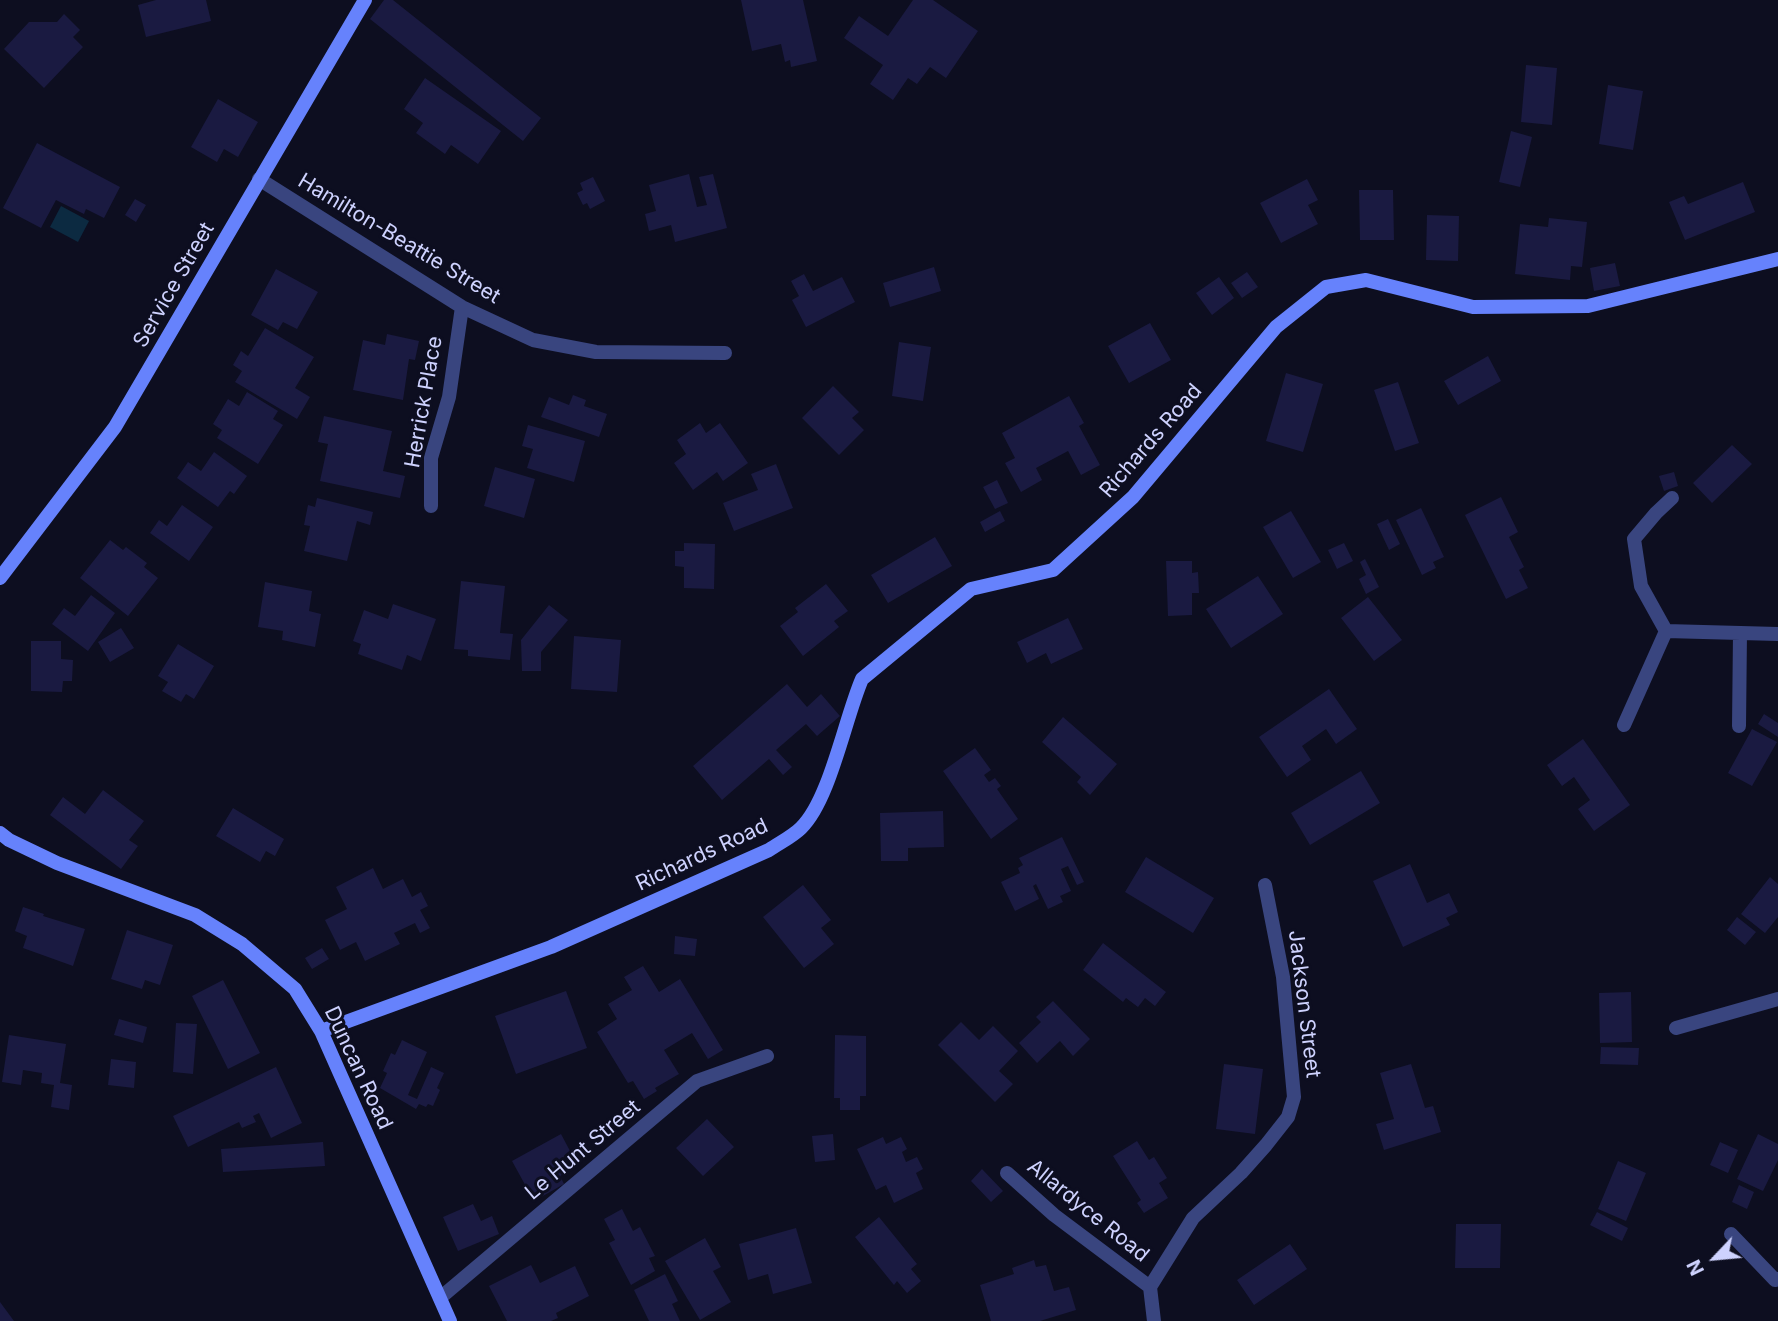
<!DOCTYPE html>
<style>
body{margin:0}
#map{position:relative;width:1778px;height:1321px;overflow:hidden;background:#0d0e20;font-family:Inter,sans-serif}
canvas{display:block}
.north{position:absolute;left:1680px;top:1223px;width:70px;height:70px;-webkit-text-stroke:5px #0d0e20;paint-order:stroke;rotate:244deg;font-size:19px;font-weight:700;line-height:28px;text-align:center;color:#ced2fe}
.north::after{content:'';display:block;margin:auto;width:24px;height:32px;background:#ced2fe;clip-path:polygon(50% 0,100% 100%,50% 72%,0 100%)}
</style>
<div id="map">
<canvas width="1778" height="1321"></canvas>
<div class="north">N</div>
</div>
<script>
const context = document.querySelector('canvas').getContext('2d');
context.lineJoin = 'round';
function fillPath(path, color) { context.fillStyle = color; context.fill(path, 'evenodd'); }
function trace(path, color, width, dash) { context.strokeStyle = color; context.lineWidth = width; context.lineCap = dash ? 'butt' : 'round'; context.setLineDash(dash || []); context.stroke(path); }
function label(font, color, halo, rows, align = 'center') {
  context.font = font + ' Inter,sans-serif'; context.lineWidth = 6; context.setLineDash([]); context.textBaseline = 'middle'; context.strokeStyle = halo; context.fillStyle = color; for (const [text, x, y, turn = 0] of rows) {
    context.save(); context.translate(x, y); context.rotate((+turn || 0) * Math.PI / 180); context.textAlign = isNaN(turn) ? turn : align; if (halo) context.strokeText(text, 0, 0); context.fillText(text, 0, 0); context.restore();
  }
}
fillPath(new Path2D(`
 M61 206 89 221 78 242 50 227Z`), '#0c2a41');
fillPath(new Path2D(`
 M156 0H206L211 21 146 37 138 5Z
 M384 0H393L541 118 523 141 370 19Z
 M741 0H803L817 61 791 67 790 60 785 62 781 44 752 51Z
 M913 0H933L978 31 946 78 930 67 917 84 908 78 893 100 870 84 883 65 844 38 859 16 888 36Z
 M64 14 80 30 73 37 83 47 44 88 4 49 29 22H57Z
 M1526 65 1557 68 1552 125 1521 122Z
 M425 78 501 131 478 164 451 145 445 154 416 133 423 123 404 109Z
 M1608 85 1643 91 1633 150 1599 144Z
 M218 99 258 122 238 157 224 149 217 162 191 147Z
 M1511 131 1532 137 1520 187 1499 182Z
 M37 143 120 187 104 218 86 209 84 214 56 200 41 228 3 208Z
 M689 174 697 207 707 205 699 177 713 174 727 228 675 242 671 225 649 231 645 214 656 211 649 185Z
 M593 177 605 201 590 209 587 203 583 205 577 193 583 190 580 183Z
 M1307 179 1318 200 1308 205 1318 224 1281 243 1260 203Z
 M1743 182 1755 212 1685 240 1669 202 1684 196 1688 204Z
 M1359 190H1393L1394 240H1360Z
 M135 199 146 205 136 222 125 215Z
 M1427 215 1459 216 1458 261 1426 260Z
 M1549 218 1587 222 1582 267 1571 266 1570 280 1515 274 1520 224 1548 227Z
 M1615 263 1620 286 1594 291 1590 268Z
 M934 267 941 291 890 307 883 283Z
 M276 269 318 292 297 329 283 322 278 330 251 315Z
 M1247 272 1258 287 1242 298 1231 283Z
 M804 274 813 291 842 277 855 302 806 327 792 300 799 296 791 281Z
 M1219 277 1234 298 1212 315 1196 293Z
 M1150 323 1171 360 1129 383 1108 346Z
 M265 328 314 357 295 388 310 397 297 419 235 382 242 371 233 365 241 351 248 356Z
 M387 334 419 341 415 360 409 359 403 400 353 390 363 340 385 345Z
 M899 342 931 347 923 401 892 396Z
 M1488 356 1501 381 1458 405 1444 381Z
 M1286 373 1323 384 1303 452 1266 441Z
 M1398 382 1419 443 1395 451 1374 390Z
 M833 386 859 412 852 418 864 430 839 455 802 418Z
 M247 392 278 411 273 419 283 425 258 464 217 438 222 430 213 424 228 399 239 406Z
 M573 395 586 400 584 406 607 414 599 437 541 417 549 397 569 405Z
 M1069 396 1084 423 1079 426 1100 465 1081 475 1068 451 1036 468 1042 480 1021 492 1005 463 1015 458 1002 433Z
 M324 416 392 431 383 471 405 476 400 498 320 481 328 444 318 442Z
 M700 423 706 433 720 423 748 463 723 481 717 472 693 490 674 463 686 454 677 440Z
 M528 425 585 441 574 482 527 468 533 449 522 446Z
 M1732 445 1752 464 1712 503 1693 483Z
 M214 452 247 476 234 494 230 491 218 507 177 478 188 462 201 471Z
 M776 464 793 508 734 531 723 503 758 490 751 474Z
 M495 467 535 479 524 518 484 506Z
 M1674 472 1678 486 1664 491 1659 476Z
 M997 480 1008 503 995 509 983 487Z
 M1501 497 1518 532 1509 537 1524 567 1519 570 1528 588 1506 599 1465 515Z
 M317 498 373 512 370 525 357 521 347 561 304 551 310 526 304 525 308 505 315 507Z
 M182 505 213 527 189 561 150 533 159 520 167 526Z
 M1421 508 1444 557 1433 562 1436 568 1422 575 1396 520Z
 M1000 511 1005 521 985 532 980 522Z
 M1291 511 1321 562 1293 578 1263 527Z
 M1388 519 1400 544 1389 550 1377 524Z
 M935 537 952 566 888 603 871 575Z
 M110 540 123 550 126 547 147 563 144 567 158 578 128 616 80 578Z
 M684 543 715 544 714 589 684 588V567L675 566V551H684Z
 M1344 543 1353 561 1337 569 1328 550Z
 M1365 559 1379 587 1366 594 1359 579 1366 575 1360 562Z
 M1166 561H1192V573L1198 572 1199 593H1192V615L1168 616Z
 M1258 576 1283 614 1231 648 1206 609Z
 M461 581 505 586 500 633 513 634 510 660 468 656V650L454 649Z
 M265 582 312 591 309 611 321 614 315 647 282 640 283 631 258 627Z
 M826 584 848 611 834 621 839 627 803 656 780 626 798 612 795 608Z
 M91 595 115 613 88 651 52 624 64 608 75 616Z
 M1368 597 1402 640 1374 661 1341 618Z
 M393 604 436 619 421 661 407 655 402 670 358 654 361 644 353 641 364 610 388 619Z
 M549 605 568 620 541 652V671H522L521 640Z
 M1068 618 1083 649 1051 664 1046 653 1027 663 1017 642Z
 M121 628 134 648 110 662 98 642Z
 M574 636 621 640 617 692 571 689Z
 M31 641H61V659L73 660 72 681H63L62 692 31 691Z
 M178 644 214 666 194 699 186 694 181 702 162 691 168 682 158 676Z
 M787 684 807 707 821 694 840 716 817 736 806 724 776 750 792 767 783 775 769 759 722 800 693 766Z
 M1329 689 1357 729 1336 744 1326 729 1302 746 1311 760 1287 777 1259 737Z
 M1764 714 1778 723V737L1758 724Z
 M1063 717 1117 764 1090 795 1077 782 1081 777 1042 742Z
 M1752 729 1777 742 1752 786 1728 773Z
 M1583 739 1630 805 1594 831 1578 809 1590 800 1574 777 1562 786 1547 765Z
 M975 748 991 770 984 775 989 782 995 778 1001 786 997 789 1018 819 991 839 943 771Z
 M1361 771 1380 803 1310 845 1291 813Z
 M103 790 144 821 129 840 138 846 121 869 50 815 63 797 85 814Z
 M233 808 284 839 275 856 266 851 260 862 216 836Z
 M943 811 944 847 908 848V861H881L880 813Z
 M1062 837 1084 882 1077 885 1068 866 1061 869 1071 891 1060 896 1063 902 1048 909 1036 884 1033 886 1039 899 1015 911 1001 882 1020 873 1018 868 1023 865 1019 858Z
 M1146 857 1214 898 1193 933 1125 892Z
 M1410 864 1427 903 1449 893 1458 912 1446 918 1450 925 1403 947 1373 881Z
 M373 868 383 889 403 879 412 897 421 892 428 906 420 910 430 928 420 933 415 923 394 933 400 944 365 961 356 942 340 950 325 920 347 909 336 887Z
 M1770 877 1778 884V917L1765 933 1741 914Z
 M803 885 831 920 821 928 834 944 804 968 763 917Z
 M23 907 44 914 43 916 85 929 73 966 23 948 27 936 15 931Z
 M1737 917 1756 932 1745 945 1727 930Z
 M127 930 173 945 160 985 145 980 142 989 111 979Z
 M675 936 697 939 695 956 674 954Z
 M1103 943 1166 992 1155 1006 1145 998 1138 1007 1126 998 1123 1002 1083 970Z
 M322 948 329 959 312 969 305 958Z
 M643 966 659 992 680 979 723 1050 708 1059 692 1033 664 1050 679 1074 655 1088 657 1091 644 1099 633 1081 628 1083 597 1032 617 1019 608 1004 632 990 624 977Z
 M223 980 260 1053 228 1069 192 996Z
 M566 991 587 1048 516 1074 495 1016Z
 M1631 992 1632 1042 1600 1043 1599 993Z
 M1053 1001 1090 1039 1073 1056 1060 1041 1037 1063 1019 1043 1041 1022 1036 1017Z
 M119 1019 147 1027 143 1043 114 1035Z
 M961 1022 979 1040 993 1026 1018 1051 999 1071 1013 1084 995 1102 938 1045Z
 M176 1023 197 1024 193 1074 173 1072Z
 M9 1035 66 1044 60 1083 72 1085 69 1110 51 1107 54 1085 41 1083 42 1073 23 1070 21 1085 2 1082Z
 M835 1035 866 1036V1096H860V1110H840V1098H834Z
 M402 1040 427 1052 408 1095 417 1099 431 1067 444 1073 437 1088 440 1090 433 1106 428 1104 426 1107 419 1104 416 1109 380 1088 387 1073 383 1071 391 1053 395 1055Z
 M1601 1047 1639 1048 1638 1065 1600 1064Z
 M111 1059 136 1062 134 1088 108 1085Z
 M1224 1064 1263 1069 1255 1134 1216 1129Z
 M1411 1064 1425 1108 1433 1106 1441 1132 1384 1150 1376 1124 1394 1119 1380 1073Z
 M276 1067 302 1123 271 1138 259 1113 253 1116 256 1122 242 1128 239 1122 188 1147 173 1116Z
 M707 1119 734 1147 703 1176 676 1148Z
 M561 1134 578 1166 560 1176 564 1184 534 1201 512 1161Z
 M833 1134 835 1160 815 1162 812 1136Z
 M1758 1134 1778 1144V1160L1763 1191 1737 1179Z
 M883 1137 886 1144 901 1137 907 1149 902 1152 906 1162 917 1157 923 1169 916 1173 923 1189 894 1203 886 1185 876 1190 857 1149Z
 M1137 1141 1149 1160 1154 1157 1167 1178 1159 1183 1168 1198 1144 1213 1137 1203 1141 1200 1113 1156Z
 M323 1142 325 1166 223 1172 221 1149Z
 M1720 1142 1738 1150 1728 1173 1710 1165Z
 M1618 1161 1646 1173 1626 1221 1598 1209Z
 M982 1169 1003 1191 991 1202 971 1181Z
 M1739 1185 1754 1192 1747 1209 1732 1202Z
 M473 1204 481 1221 492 1216 499 1234 458 1251 443 1217Z
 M622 1209 633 1231 640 1227 655 1256 649 1258 655 1271 631 1285 609 1243 615 1240 604 1219Z
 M1597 1212 1628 1228 1622 1241 1590 1225Z
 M879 1217 917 1264 911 1269 921 1281 907 1293 897 1281 894 1285 855 1237Z
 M1456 1224H1501L1500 1268H1455Z
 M796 1228 812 1283 773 1294 768 1274 748 1280 739 1244Z
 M705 1238 721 1267 713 1271 731 1302 700 1320 665 1261Z
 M1290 1244 1307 1269 1254 1305 1237 1280Z
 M1034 1260 1036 1267 1046 1265 1054 1291 1069 1287 1076 1310 1040 1321H991L980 1285 1014 1274 1012 1268Z
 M531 1265 540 1283 575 1266 589 1296 556 1313 558 1318 551 1321H507L489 1286Z
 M665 1274 678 1301 672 1304 680 1321H649L634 1290Z
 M0 1302 14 1321H0Z`), '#1a1a41');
trace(new Path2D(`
 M259 179 462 307 533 340 596 352 725 353
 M431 506V458L449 397 462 307
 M1666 631 1641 586 1634 539 1656 513 1672 498
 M1624 725 1666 631 1778 634
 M1739 726 1740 633
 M1676 1028 1778 999
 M1007 1173 1054 1215 1150 1287 1154 1321
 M1731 1234 1775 1280 1778 1279
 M1150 1287 1193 1218 1241 1173 1266 1145 1288 1117 1294 1097 1283 977 1265 885
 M440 1298 697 1081 767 1056`), '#39457f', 14);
trace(new Path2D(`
 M0 578 115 427 365 0
 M0 833 9 840 57 863 195 915 242 944 295 989 321 1031 450 1321
 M321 1031 551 947 769 850C779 843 792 837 801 828 830 800 845 718 862 679L971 589 1053 570 1133 497 1276 327 1326 287 1366 280 1473 307 1588 306 1778 259`), '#6682fc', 14);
label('21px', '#ced2fe', '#0d0e20', [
 ["Hamilton-Beattie Street",399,239,31],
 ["Service Street",174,285,-60],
 ["Herrick Place",424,402,-80],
 ["Richards Road",1151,441,-49],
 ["Richards Road",702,855,-25],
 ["Jackson Street",1304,1004,83],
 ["Duncan Road",358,1068,65],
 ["Le Hunt Street",583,1150,-40],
 ["Allardyce Road",1088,1211,39]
]);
</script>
